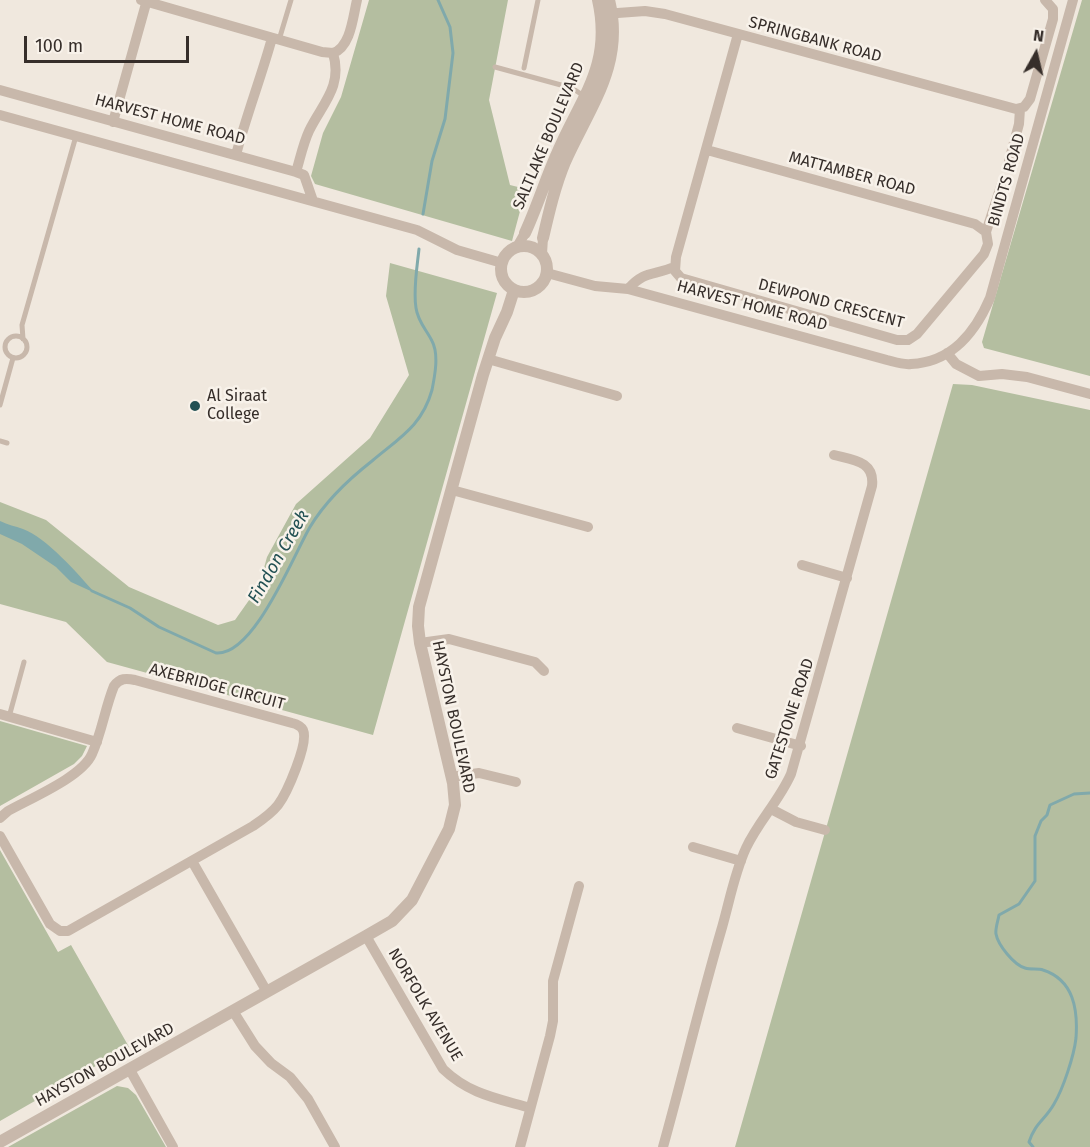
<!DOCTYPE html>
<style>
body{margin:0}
#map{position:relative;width:1090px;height:1147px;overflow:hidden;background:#f0e8de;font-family:"Fira Sans",sans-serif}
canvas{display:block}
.north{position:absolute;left:1006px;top:24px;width:60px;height:60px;-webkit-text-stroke:4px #f8f2ea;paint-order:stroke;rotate:8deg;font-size:16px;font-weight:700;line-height:24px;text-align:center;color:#362e2a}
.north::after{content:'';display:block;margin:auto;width:21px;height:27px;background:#362e2a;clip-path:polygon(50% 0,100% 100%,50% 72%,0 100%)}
.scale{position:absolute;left:24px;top:36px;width:165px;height:27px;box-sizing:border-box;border:3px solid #362e2a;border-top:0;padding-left:8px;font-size:18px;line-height:21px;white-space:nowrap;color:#362e2a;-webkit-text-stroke:4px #f8f2ea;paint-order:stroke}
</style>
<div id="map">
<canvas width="1090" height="1147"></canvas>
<div class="north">N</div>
<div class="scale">100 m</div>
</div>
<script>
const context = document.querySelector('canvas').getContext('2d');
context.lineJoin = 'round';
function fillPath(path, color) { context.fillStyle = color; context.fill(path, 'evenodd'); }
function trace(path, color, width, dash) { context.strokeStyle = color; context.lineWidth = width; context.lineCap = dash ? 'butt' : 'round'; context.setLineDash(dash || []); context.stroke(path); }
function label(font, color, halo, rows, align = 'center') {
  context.font = font + ' "Fira Sans",sans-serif'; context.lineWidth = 5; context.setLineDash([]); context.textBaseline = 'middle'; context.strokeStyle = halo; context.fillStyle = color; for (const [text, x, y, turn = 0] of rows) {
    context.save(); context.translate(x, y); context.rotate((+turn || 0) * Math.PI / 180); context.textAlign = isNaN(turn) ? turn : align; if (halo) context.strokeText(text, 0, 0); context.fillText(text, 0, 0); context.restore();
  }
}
fillPath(new Path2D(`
 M369 0H508L489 100 510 185 526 189 512 241 315 184 311 176 323 133 341 97Z
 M1082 0H1090V376L984 348 982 342Z
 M390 263 497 293 373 735 107 662 66 622 0 604V502L46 520 129 587 218 625 235 620 259 586 267 557 296 504 370 438 409 375 386 296Z
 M953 384 972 385 1090 410V1147H735Z
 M0 721 87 746 82 756 74 764 0 806Z
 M0 850 58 952 71 945 129 1047 0 1121Z
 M117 1086 128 1088 136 1095 166 1147H8Z`), '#b4bea0');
fillPath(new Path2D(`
 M0 521C8 525 15 526 23 529 47 538 77 573 95 593L71 582 56 567 22 544 0 534Z`), '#80a9ab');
trace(new Path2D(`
 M423 214 432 161 445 119 453 53 450 27 438 0
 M92 591 130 608 159 627 216 653C254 656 293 556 310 527 325 502 349 479 372 461 399 438 422 426 432 390 435 375 439 354 432 341 426 329 418 322 416 308 413 290 417 268 419 249
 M1033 1147 1029 1142C1035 1123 1045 1120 1054 1104 1063 1089 1074 1056 1076 1038 1078 1010 1074 980 1043 970 1038 968 1031 970 1025 968 1014 965 998 945 996 934 995 929 998 921 999 915L1019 904 1035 881V836L1041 821 1047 815 1050 805 1074 794 1090 793`), '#80a9ab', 3);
trace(new Path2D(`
 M279 40 291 0
 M495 67 572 88 584 96
 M524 68 538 0
 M5 347a11 11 0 1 1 22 0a11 11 0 1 1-22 0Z
 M23 339 22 325 76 136
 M0 405 13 358
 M0 441 7 443
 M9 717 24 662`), '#c8b8ab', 5);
trace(new Path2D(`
 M141 0 322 52 333 53
 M604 14 645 11 665 14 1016 109 1024 107 1030 99 1053 19V9L1045 0
 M738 34 676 257 675 271 681 278 897 340H908L917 334 984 254 988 244 986 232 1002 183
 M0 90 296 172 304 175 313 201
 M0 115 417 230 457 250 502 263
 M113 122 147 0
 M707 150 975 224 986 232
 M236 155C246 116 261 78 272 38
 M1009 161 1019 124 1020 109
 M296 172C300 159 303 144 309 131 322 104 343 87 333 53 351 47 353 16 357 0
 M517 247 525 233
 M542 254 543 238
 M547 273 595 286 628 289 887 360C895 362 903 365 911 364 952 362 975 333 990 298L1073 0
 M628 289C645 270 653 276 674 267
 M947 353 956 364 979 376 1002 374 1027 377 1090 394
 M488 359 617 396
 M452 490 588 527
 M802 565 847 578
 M420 643 449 639 535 662 544 671
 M0 714 97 742
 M737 728 801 746
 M451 777 479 773 516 782
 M771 809 796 822 825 830
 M0 818 8 811C31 798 82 777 92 754 102 732 105 708 114 686 120 678 126 678 135 680L292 723C296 724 301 726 303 730 309 743 287 793 278 805 271 814 262 820 253 826L68 931H60L50 924 0 836
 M693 847 741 861
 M192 861 267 992
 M366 936 443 1069C469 1094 496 1098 530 1108
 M233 1011 255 1046 271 1063 290 1077 308 1099 335 1147
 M130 1070 173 1147
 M520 1147 550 1036 553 1021V981L579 886
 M663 1147C683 1075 700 1003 721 931 729 904 734 874 746 848 758 822 779 801 791 774L872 486C875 461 853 460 834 455`), '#c8b8ab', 10);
trace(new Path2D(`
 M525 233C537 207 545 181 556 156 580 98 613 67 598 0
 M543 238C549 212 555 186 565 162 590 106 625 64 609 0
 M501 269a23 23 0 1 1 46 0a23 23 0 1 1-46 0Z
 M0 1142 366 936 392 921 412 900 449 829 455 805 453 783 420 643 418 626 419 607 483 375 495 338 507 312 514 290`), '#c8b8ab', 12);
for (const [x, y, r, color] of [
 [195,406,6,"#235154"]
]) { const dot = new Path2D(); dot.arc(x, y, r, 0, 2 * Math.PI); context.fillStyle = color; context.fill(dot); trace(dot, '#f8f2ea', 2); }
label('16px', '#362e2a', '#f8f2ea', [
 ["SPRINGBANK ROAD",815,40,15],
 ["HARVEST HOME ROAD",170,120,15],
 ["SALTLAKE BOULEVARD",549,136,-67],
 ["MATTAMBER ROAD",852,174,15],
 ["BINDTS ROAD",1007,180,-74],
 ["DEWPOND CRESCENT",831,304,15],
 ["HARVEST HOME ROAD",752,306,15],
 ["AXEBRIDGE CIRCUIT",217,687,15],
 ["HAYSTON BOULEVARD",453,717,78],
 ["GATESTONE ROAD",790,719,-72],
 ["NORFOLK AVENUE",425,1005,59],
 ["HAYSTON BOULEVARD",105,1065,-29]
]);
label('16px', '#362e2a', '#f8f2ea', [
 ["Al Siraat",207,397],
 ["College",207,415]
], 'left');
label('italic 18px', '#235154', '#f8f2ea', [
 ["Findon Creek",279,557,-60]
]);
</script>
